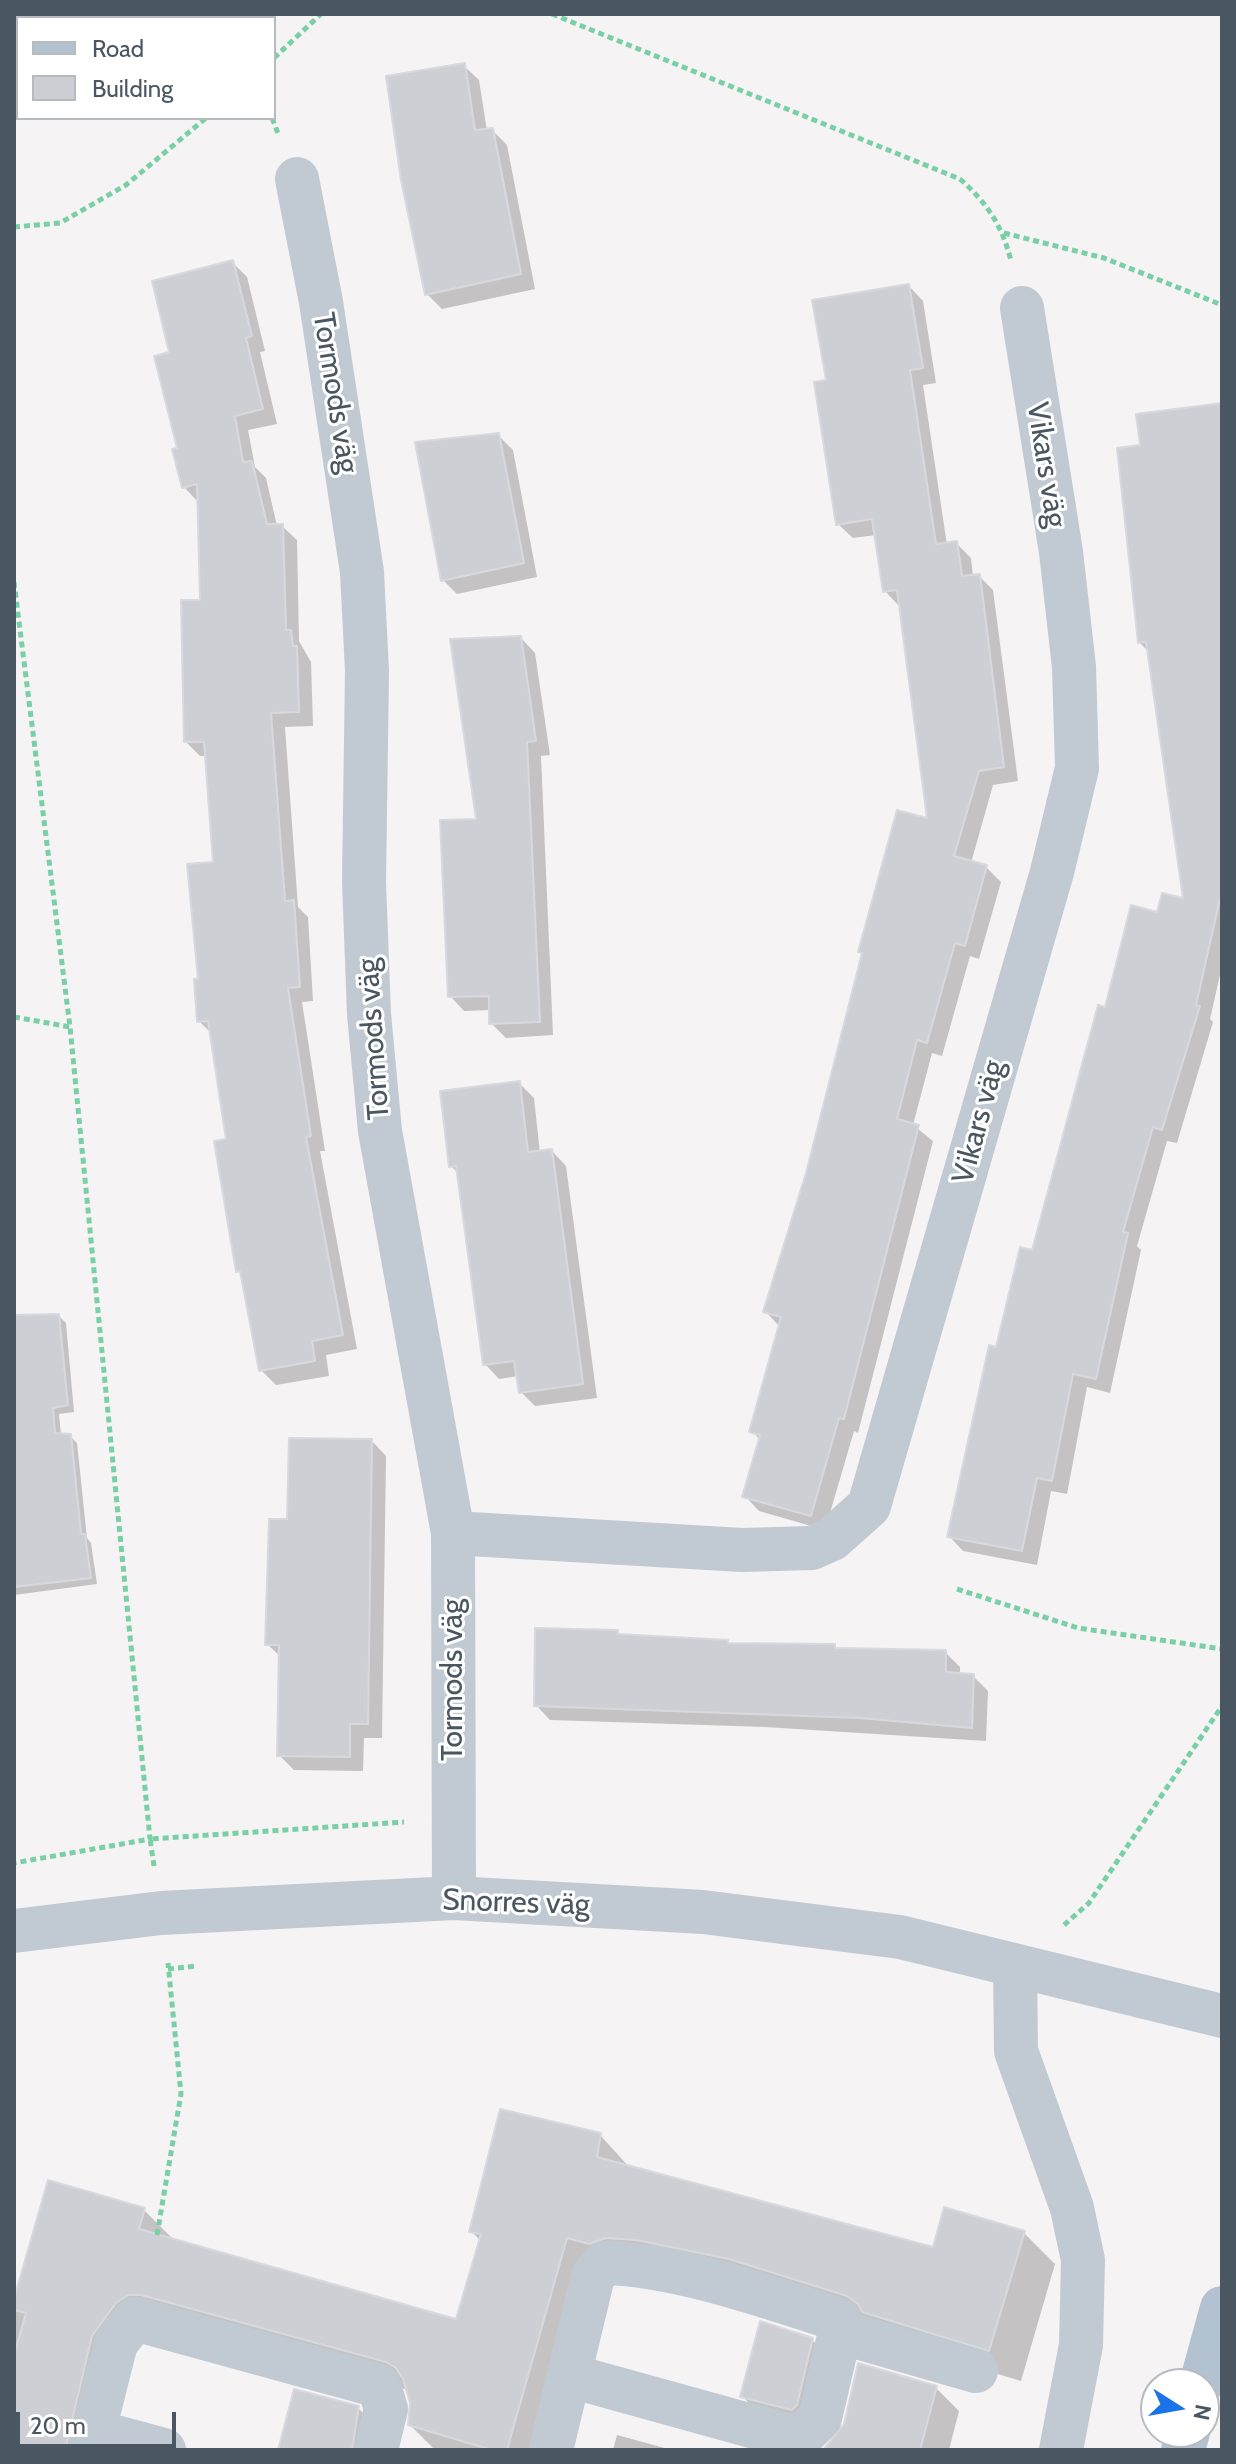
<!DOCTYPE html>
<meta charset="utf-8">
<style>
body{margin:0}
#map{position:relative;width:1236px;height:2464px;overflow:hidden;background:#f5f3f3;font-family:Cabin,sans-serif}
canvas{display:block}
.frame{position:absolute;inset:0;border:16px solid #4a5661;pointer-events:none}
.legend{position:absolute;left:16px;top:16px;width:260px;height:104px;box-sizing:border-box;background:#fff;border:2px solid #b7bbc0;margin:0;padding:10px 14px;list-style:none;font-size:24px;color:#4a5661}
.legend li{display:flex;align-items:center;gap:16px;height:40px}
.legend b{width:40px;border:2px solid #b7bbc0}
.north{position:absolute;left:1140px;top:2368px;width:80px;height:80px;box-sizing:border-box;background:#fff;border:2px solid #b7bbc0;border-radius:50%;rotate:101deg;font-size:22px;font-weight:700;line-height:32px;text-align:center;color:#4a5661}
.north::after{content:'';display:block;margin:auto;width:28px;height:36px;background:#1a73e8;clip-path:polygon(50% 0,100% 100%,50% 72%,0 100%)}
.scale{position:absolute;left:16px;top:2412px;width:160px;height:36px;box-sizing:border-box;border:4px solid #4a5661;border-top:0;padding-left:10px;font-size:24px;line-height:28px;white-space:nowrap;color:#4a5661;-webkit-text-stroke:6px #fff;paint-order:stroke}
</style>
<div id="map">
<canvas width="1236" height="2464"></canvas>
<div class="frame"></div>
<ul class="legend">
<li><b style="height:10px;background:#b3c2d1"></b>Road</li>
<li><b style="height:22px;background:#cdcfd5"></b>Building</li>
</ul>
<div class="north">N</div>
<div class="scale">20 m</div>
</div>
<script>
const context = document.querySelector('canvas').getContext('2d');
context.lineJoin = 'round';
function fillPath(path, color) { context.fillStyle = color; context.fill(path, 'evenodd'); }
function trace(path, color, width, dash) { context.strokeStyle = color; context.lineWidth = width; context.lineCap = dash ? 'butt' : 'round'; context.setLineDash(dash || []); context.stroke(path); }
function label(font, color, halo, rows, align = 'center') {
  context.font = font + ' Cabin,sans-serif'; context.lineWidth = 6; context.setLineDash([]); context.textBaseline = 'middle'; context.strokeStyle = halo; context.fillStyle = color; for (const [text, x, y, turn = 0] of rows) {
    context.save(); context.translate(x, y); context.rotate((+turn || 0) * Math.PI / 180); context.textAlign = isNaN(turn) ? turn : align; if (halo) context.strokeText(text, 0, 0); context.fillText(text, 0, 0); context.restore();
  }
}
fillPath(new Path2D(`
 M464 66 479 80 487 131 492 130 507 145 535 289 442 309 427 294Z
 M233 263 247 277 265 351 260 352 277 424 248 430 255 467 266 478 277 526H282L297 540 299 641 311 662 313 726 285 727 298 907 308 917 313 1001 302 1002 325 1151H320L357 1349 326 1355 329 1376 276 1385 261 1370 212 1034 199 1021 200 981 215 863 207 756H200L186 742 202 602 199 503 184 487 172 354Z
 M909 286 923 301 936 383 923 385 947 545 956 543 971 558 973 577 979 576 993 590 1018 781 993 785 971 863 986 867 1001 882 979 959 970 956 942 1056 932 1053 913 1125 933 1141 858 1433 854 1431 825 1530 759 1511 745 1496 760 1440 752 1431 780 1327 765 1311 929 821 899 606 885 591 876 535 853 538 838 524 828 381Z
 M1222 405V966L1210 1019 1213 1022 1177 1143 1167 1141 1137 1246 1141 1250 1110 1393 1087 1387 1067 1494 1051 1491 1037 1565 963 1551 949 1536 997 1349 1034 1253 1107 1009 1159 915 1185 901 1149 652 1139 642 1142 447Z
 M498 435 513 450 537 577 457 594 443 580Z
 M521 638 535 653 550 755 541 756 553 1035 506 1038 491 1023V1010L464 1011 450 996 478 821Z
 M519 1083 534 1098 540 1153 552 1151 566 1166 597 1398 535 1406 521 1392 518 1376 499 1379 485 1364 459 1174 451 1166Z
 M59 1316 66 1323 74 1412 59 1414 61 1435 70 1436 77 1443 87 1538 91 1543 97 1584 14 1595V1320Z
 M372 1441 386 1456 382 1738H364L363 1771 294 1770 279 1755 281 1657 267 1644 289 1521Z
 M617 1632 622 1636 727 1642 731 1645 834 1646 838 1650 945 1652 960 1667V1675L973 1676 988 1691 986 1741 765 1727 550 1720 536 1705Z
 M600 2135 631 2169 934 2250 1024 2233 1055 2264 1021 2381 895 2343 598 2268 546 2450H435L410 2425 412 2402 408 2390 174 2325 158 2326 122 2369 102 2450H14V2306L144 2210 176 2242 458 2321 481 2241 472 2232Z
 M812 2340 827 2354 811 2420 757 2411 742 2396Z
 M936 2388 959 2411 949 2450H825Z
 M358 2408 373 2423 369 2450H284Z
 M617 2435 672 2450H613Z`), '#0003');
const building = new Path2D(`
 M465 63 475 130 493 128 521 274 425 295 401 180 386 76Z
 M233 260 252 336 246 338 263 409 235 416 243 462 252 461 267 524H283L286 630H291L293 646H297L299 712 271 713 285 901 294 900 300 987 288 988 311 1136 306 1137 343 1335 312 1341 315 1361 259 1371 240 1271 236 1272 214 1141 226 1139 208 1021 197 1022 194 979H198L187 864 213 862 204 742H184L181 600H200L197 484 182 488 172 449 177 448 154 356 169 352 152 281Z
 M909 284 923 368 910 370 936 544 957 541 962 576 980 574 1004 767 979 771 954 856 987 865 965 946 955 943 927 1043 917 1040 897 1119 919 1125 844 1419 839 1418 811 1516 742 1497 760 1435 749 1432 781 1317 763 1312 806 1173 862 953 858 952 897 810 927 818 897 590 883 592 872 519 836 525 814 382 826 380 812 300Z
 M1222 403V890L1196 1005 1200 1006 1162 1130 1153 1127 1123 1232 1128 1233 1096 1379 1073 1374 1052 1481 1037 1478 1022 1551 947 1537 989 1345 996 1347 1020 1247 1032 1250 1098 1005 1105 1007 1131 905 1157 912 1162 893 1183 898 1146 642 1138 643 1117 448 1140 445 1136 414Z
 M499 433 524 563 441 581 415 442Z
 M521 636 536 741 527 742 540 1022 489 1024V996L448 997 440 820 476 819 450 639Z
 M520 1081 528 1152 552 1149 583 1384 519 1393 514 1361 483 1365 456 1166 449 1167 440 1091Z
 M59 1314 68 1405 53 1408 55 1433 71 1434 81 1534H85L91 1578 14 1587V1315Z
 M289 1438 372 1439 368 1724H350V1757L277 1756 279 1645H265L269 1519H287Z
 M535 1628 618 1630V1634L728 1640V1643L835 1644V1648L946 1650V1672L974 1674 972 1728 860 1718 534 1706Z
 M500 2109 601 2133 597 2157 933 2247 944 2207 1025 2231 989 2351 862 2312 858 2304 847 2296 729 2259 636 2240 606 2238 589 2244 567 2238 507 2450H492L408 2425 410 2403 403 2379 396 2368 386 2362 141 2295H128L116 2303 92 2336 65 2450H14V2355L26 2313 14 2310V2299L48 2180 145 2208 139 2229 456 2319 481 2234 469 2232Z
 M760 2321 813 2338 797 2405 792 2410 740 2397Z
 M858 2363 937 2386 920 2450H823L844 2424Z
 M294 2389 359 2406 352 2450H278Z`);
fillPath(building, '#cdcfd5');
trace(building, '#d7d9de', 2);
trace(new Path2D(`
 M552 14 960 179C987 203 1002 225 1011 261
 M29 18 30 14
 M274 58 321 14
 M14 71 18 57
 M272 118 279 136
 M14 227 60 223 126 185 206 118
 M1004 233 1104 258 1222 305
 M14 582 70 1027 150 1839 14 1863
 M14 1017 70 1027
 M957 1589 1078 1628 1222 1649
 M154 1866 150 1839 404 1822
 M1064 1925 1089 1903 1222 1706
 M168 1969 197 1966
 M157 2235 181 2094 168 1963`), '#7ad0a6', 5, [6, 4]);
trace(new Path2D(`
 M297 179 321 302 362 572 367 671 364 882 369 1014 380 1131 453 1533 454 1898
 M453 1533 742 1550 812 1548 832 1539 869 1506 1052 872 1077 768 1074 667 1061 552 1022 308
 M14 1931 161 1913 454 1898 703 1912 900 1937 1222 2016
 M1015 1966 1016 2051 1072 2208 1083 2260 1081 2345 1061 2450
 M571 2376 784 2435 802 2436 820 2418 840 2332
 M93 2431 164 2450
 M89 2450 116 2343 135 2319 379 2386 386 2409 376 2450
 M551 2450 593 2276 605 2263C674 2264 772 2298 839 2320L840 2332 976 2371`), '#c1cad2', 44);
trace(new Path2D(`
 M1201 2384 1222 2308
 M1183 2450 1188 2432`), '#b3c2d1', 44);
label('30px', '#4a5661', '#fff', [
 ["Tormods väg",335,393,81],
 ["Vikars väg",1046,465,81],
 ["Tormods väg",374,1039,-94],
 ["Vikars väg",979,1122,-75],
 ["Tormods väg",453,1680,-90],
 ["Snorres väg",516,1903,2]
]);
</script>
